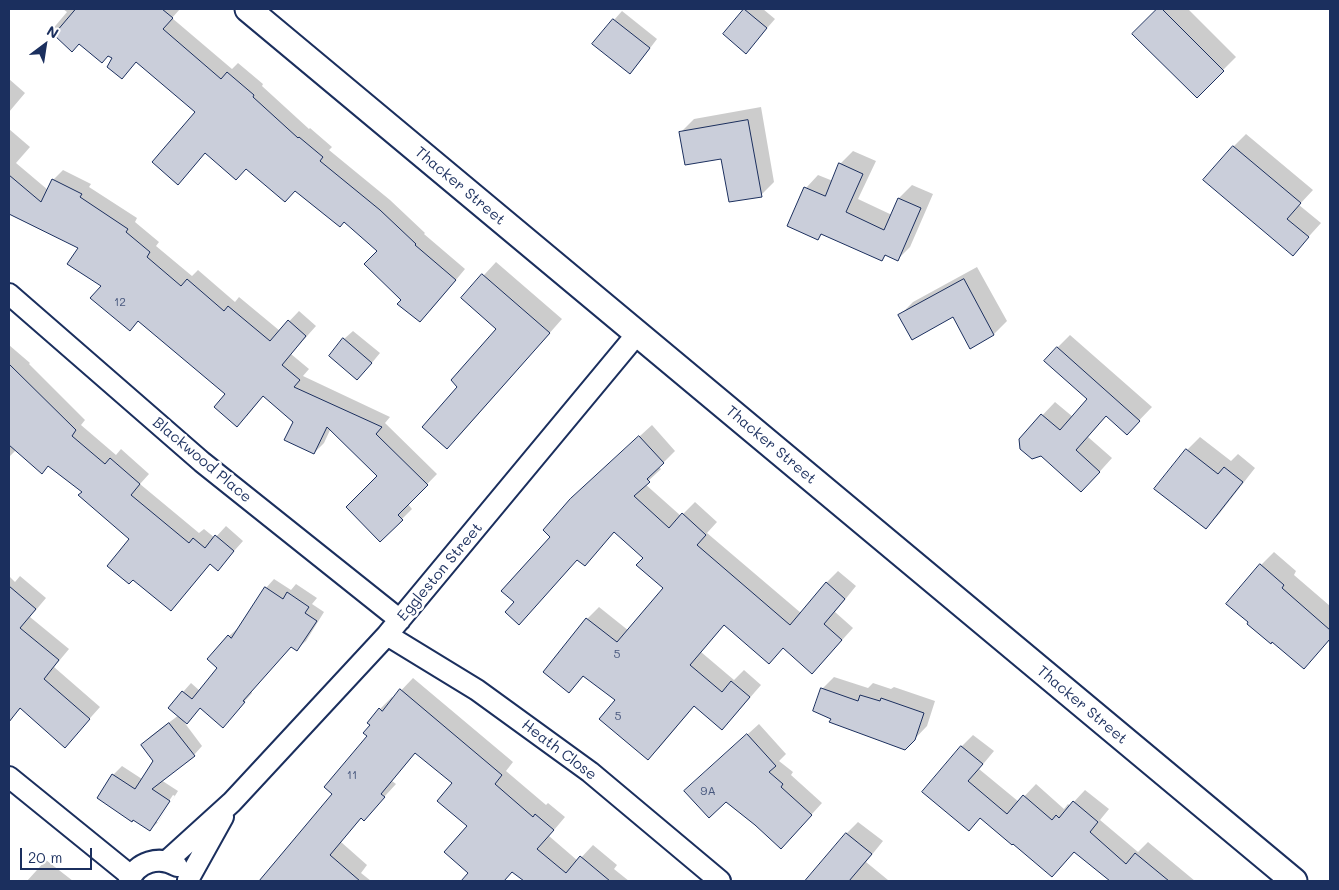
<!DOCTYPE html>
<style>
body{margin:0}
#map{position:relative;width:1339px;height:890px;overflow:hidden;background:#fff;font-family:Mali,sans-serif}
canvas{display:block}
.frame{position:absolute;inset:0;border:10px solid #1b2f5e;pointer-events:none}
.north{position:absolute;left:20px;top:20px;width:50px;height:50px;-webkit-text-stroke:4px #fff;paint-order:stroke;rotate:31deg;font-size:14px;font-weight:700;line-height:20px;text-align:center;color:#1b2f5e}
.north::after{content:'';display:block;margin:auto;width:18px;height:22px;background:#1b2f5e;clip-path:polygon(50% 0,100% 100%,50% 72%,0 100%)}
.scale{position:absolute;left:20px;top:848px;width:72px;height:22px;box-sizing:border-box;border:2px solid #1b2f5e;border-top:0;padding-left:6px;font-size:15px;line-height:18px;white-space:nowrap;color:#1b2f5e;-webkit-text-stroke:4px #fff;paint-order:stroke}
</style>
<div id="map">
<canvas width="1339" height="890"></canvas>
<div class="frame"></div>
<div class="north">N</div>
<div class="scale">20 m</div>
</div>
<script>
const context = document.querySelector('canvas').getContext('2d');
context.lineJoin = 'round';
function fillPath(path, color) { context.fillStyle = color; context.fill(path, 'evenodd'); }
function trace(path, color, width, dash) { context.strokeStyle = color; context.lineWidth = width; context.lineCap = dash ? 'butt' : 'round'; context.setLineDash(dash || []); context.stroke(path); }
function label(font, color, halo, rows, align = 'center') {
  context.font = font + ' Mali,sans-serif'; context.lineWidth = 5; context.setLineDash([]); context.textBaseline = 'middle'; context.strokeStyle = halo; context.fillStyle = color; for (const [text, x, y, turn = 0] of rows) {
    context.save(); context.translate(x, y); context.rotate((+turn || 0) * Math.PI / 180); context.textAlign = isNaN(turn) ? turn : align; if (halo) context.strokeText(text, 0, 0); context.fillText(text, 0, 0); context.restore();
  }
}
fillPath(new Path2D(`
 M63 9H180L172 18 232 69 238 63 263 84 262 86 309 129 310 128 332 147 329 150 390 200 425 233 424 234 465 269 430 311 403 299 379 251 345 221 296 190 246 168 206 152 188 173 197 112 137 61 121 78 113 58 79 43 72 50 51 31 67 12Z
 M746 9H763L775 19 754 43 725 34Z
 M1159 9H1188L1236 57 1197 96 1134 34Z
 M622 11 657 39 638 64 630 72 614 20Z
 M9 79 25 93 9 112Z
 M761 107 774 182 761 195 722 158 681 132 694 119Z
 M9 129 30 147 16 163 48 190 53 180 63 170 91 184 89 187 137 218 135 222 159 242 156 246 192 276 198 270 235 302 239 297 280 331 299 311 316 326 291 354 309 369 303 376 390 417 385 423 437 474 408 504 412 509 380 541 379 476 331 428 324 443 314 453 295 421 264 395 247 416 227 394 139 320 130 329 79 247 9 213Z
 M1246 134 1313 190 1299 205 1321 223 1293 254 1233 147Z
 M853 151 876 161 858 199 892 215 899 198 912 185 933 194 910 247 897 260 886 255 882 259 823 233 818 238 806 188 818 175 833 181 840 164Z
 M496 262 562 319 460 435 447 448 459 387 498 329 463 298Z
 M977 267 1007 321 994 334 954 315H900L913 302Z
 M353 331 380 353 366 370 344 339Z
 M1070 335 1152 407 1127 433 1107 415 1088 437 1112 458 1094 478 1042 455 1020 439 1055 402 1073 417 1089 399 1057 348Z
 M9 345 30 363 29 364 85 420 81 425 116 455 121 449 149 474 140 484 199 533 204 529 215 538 226 526 243 541 218 569 211 563 171 610 131 539 83 491 49 465 16 450 9 457Z
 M652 425 675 451 659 467 661 469 645 484 681 516 695 502 717 522 707 533 801 613 826 583 838 571 856 586 835 612 853 628 824 660 725 624 701 652 734 680 744 670 761 685 734 716 722 728 695 705 660 747 648 759 616 699 585 675 569 691 545 672 587 619 599 607 629 631 664 588 645 558 615 531 585 565 578 559 515 602 552 537 583 488Z
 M1200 437 1231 461 1238 454 1255 468 1219 514 1206 527 1187 450Z
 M1274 552 1296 571 1294 575 1330 606V639L1304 668 1272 641 1261 565Z
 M9 576 15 582 20 576 46 598 30 617 69 649 54 667 100 707 75 735 21 708 13 716 9 712Z
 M274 579 291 590 296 584 317 598 312 604 324 612 306 641 297 649 292 646 251 691 252 693 223 726 200 707 181 718 202 746 194 755 161 780 178 791 159 821 150 830 98 798 113 775 122 766 142 779 154 761 142 745 151 736 179 715 183 692 191 683 200 691 219 668 229 636 238 628 239 629 266 588ZM173 795 175 796 158 822H155Z
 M834 677 868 688 873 683 891 689 894 687 935 701 927 726 905 749 833 719 822 689Z
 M413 678 513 762 506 771 546 805 548 803 565 817 549 836 578 861 593 845 617 865 614 869 629 881H526L513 871 504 881H463L470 872 469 825 453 783 416 752 392 781 396 784 364 819 362 817 341 842 367 865 361 873 371 881H261L334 794 369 736 371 725 380 709 392 697 394 698Z
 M759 724 786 754 779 761 793 772 791 775 822 803 792 836 755 824 697 780Z
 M973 735 994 751 979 769 1019 802 1036 784 1064 809 1068 804 1070 806 1085 790 1109 809 1100 820 1138 852 1148 842 1195 881H1112L1075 851 1052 875 981 817 924 792 962 746Z
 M858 822 883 841 866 862 888 880 887 881 808 880 846 834Z
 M46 860 73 881H27Z`), '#0003');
const building = new Path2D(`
 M76 9H162L173 18 163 29 221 79 227 72 254 95 253 97 298 138 299 137 323 157 320 161 380 210 416 244 415 245 456 280 420 322 397 304 401 300 364 264 377 251 344 222 340 227 295 191 285 202 246 169 236 180 205 153 178 185 152 162 195 112 136 62 122 79 107 67 112 58 108 56 102 63 79 44 72 52 54 35Z
 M744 9 767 28 746 54 723 34Z
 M1157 9H1162L1224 71 1197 98 1132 34Z
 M613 19 650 48 630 74 592 44Z
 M748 120 762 197 729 202 721 159 685 165 679 132Z
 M1233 146 1301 203 1287 219 1309 237 1293 256 1203 180Z
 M839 163 863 174 846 212 884 230 898 198 921 208 898 261 885 255 882 261 821 234 818 240 787 226 804 187 825 196Z
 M9 175 41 202 52 179 82 194 80 197 128 229 126 232 150 252 147 257 181 286 187 279 224 311 228 306 270 341 288 320 306 336 282 365 300 380 294 387 382 427 376 434 428 485 398 515 403 520 380 542 346 507 377 476 327 427 314 454 284 440 293 422 263 396 237 427 214 407 225 394 138 321 130 331 90 298 101 286 67 264 78 248 9 214Z
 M482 274 550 333 447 449 422 427 457 387 451 380 496 329 461 298Z
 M964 279 994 335 970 349 953 317 912 340 898 315Z
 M343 338 372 363 357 380 329 356Z
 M1057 347 1140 421 1127 435 1106 416 1076 450 1100 472 1081 492 1041 456 1032 459 1020 449 1019 439 1041 414 1060 430 1087 399 1044 361Z
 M9 364 76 430 72 436 105 464 110 458 140 484 131 495 189 543 193 538 205 548 215 535 234 551 218 571 210 564 171 611 133 580 129 584 107 566 129 539 78 495 82 492 48 466 42 474 9 445Z
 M639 436 664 463 647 479 650 482 634 496 669 528 682 513 706 535 697 545 790 625 826 582 845 599 824 624 842 640 812 674 783 648 769 664 724 625 690 665 722 692 731 681 750 697 722 730 694 706 648 760 599 719 615 700 583 676 569 693 543 672 586 618 617 642 663 588 636 565 643 558 614 532 585 566 577 560 519 625 505 612 514 602 501 591 550 537 543 530 570 499Z
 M1186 449 1218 474 1224 467 1243 482 1206 529 1154 489Z
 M1260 564 1284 585 1282 588 1330 630V639L1304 669 1272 642 1271 644 1247 624 1248 622 1226 604Z
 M9 586 36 609 20 628 59 660 44 679 90 719 65 748 20 708 9 722Z
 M265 587 283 599 287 592 309 607 305 613 317 621 297 651 291 647 243 701 245 702 223 728 200 708 187 724 168 708 182 691 192 699 217 668 207 659 228 635 231 638Z
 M821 688 858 701 860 695 880 701 881 698 924 713 915 740 905 750 829 722 831 719 813 711Z
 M400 689 502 775 495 784 533 817 535 814 554 830 537 849 566 873 580 856 610 881H524L512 872 504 881H461L468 873 444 852 467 826 437 801 452 783 415 753 381 794 385 797 364 821 361 818 330 855 360 881H259L332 794 324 787 367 736 363 733 370 725 367 723 379 708 382 711Z
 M169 723 195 756 152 789 170 801 150 831 133 820 132 822 97 798 112 774 135 789 153 761 141 745Z
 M747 734 776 766 769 772 783 784 781 787 812 815 781 849 755 825 726 802 709 818 684 791Z
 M961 746 983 764 968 781 1007 814 1023 795 1052 820 1056 815 1059 818 1073 801 1098 822 1090 832 1126 864 1135 853 1169 881H1110L1074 852 1052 877 1013 844 1012 845 980 818 969 831 922 792Z
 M846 833 872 854 849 881H805Z`);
fillPath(building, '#caceda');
trace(building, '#1b2f5e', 1);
const minor = new Path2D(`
 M9 294 202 462 400 620
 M387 635 477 690 590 772 720 881
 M9 777 131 876
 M167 861 232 802 387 635 637 334
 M188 880 223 817
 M129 881C137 862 159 855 177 866`);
const tertiary = new Path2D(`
 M248 9 1294 881`);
trace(minor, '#1b2f5e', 24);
trace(tertiary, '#1b2f5e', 29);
trace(minor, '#fff', 20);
trace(tertiary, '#fff', 25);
label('12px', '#47577d', null, [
 ["12",120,302],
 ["5",617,654],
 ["5",618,716],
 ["11",352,775],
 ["9A",708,791]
]);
label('15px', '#1b2f5e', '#fff', [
 ["Thacker Street",460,186,40],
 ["Thacker Street",771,445,40],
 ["Blackwood Place",202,460,40],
 ["Eggleston Street",440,572,-50],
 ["Thacker Street",1082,705,40],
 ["Heath Close",559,750,37]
]);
</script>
